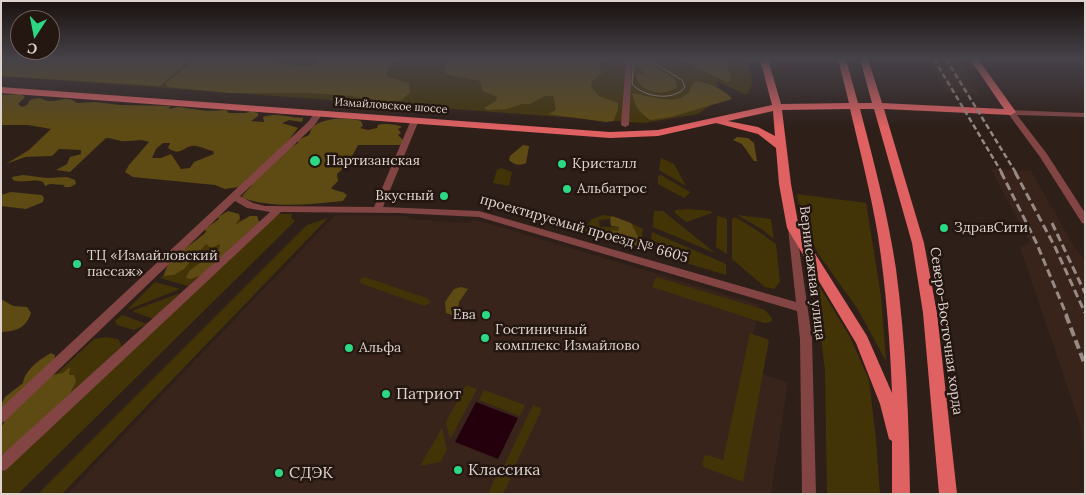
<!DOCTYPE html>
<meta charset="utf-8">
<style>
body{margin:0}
#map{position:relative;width:1086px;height:495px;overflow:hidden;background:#2e1f19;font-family:Lora,serif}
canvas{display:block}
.frame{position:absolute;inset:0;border:2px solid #ded3cf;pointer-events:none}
.north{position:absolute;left:10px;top:10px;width:50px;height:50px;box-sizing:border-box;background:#241610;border:1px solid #6e625c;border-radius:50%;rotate:191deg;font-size:14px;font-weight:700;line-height:20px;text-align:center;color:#ded3cf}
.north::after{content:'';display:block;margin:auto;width:18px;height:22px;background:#2cd884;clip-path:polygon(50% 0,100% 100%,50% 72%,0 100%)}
</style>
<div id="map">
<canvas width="1086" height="495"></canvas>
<div class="frame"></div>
<div class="north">С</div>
</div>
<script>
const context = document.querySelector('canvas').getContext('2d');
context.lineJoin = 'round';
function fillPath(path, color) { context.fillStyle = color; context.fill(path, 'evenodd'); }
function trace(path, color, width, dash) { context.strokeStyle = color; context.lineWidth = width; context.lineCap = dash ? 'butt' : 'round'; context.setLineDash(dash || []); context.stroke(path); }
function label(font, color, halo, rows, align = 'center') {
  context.font = font + ' Lora,serif'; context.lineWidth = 5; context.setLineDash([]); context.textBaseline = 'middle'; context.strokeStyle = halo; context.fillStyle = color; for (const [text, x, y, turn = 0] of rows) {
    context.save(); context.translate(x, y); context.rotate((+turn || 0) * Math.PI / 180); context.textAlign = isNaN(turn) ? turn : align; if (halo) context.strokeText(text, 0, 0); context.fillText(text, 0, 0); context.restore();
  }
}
fillPath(new Path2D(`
 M927 59H958L980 95 946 92Z
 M991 169 1031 171 1075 248 1085 260V455L1079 421 1020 247 1030 242Z
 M335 215 407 216 410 219 467 223 473 220 487 223 760 305 745 369 788 382 771 494H67Z`), '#39241b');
fillPath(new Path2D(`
 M1 59H254L313 63 317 59H746C750 73 757 83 746 95L717 81 718 100 698 114 644 123 1 76Z
 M661 158 674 164 686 186 659 170Z
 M501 168 512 172 509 186 493 183 497 170Z
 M661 175 690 192V193L684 198 658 184V176Z
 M797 194 866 203 881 296 886 361 857 308 819 255 803 223Z
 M689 209 711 211 712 213 686 222 675 213V210Z
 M228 211 239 214 240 221 250 216H257L259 222 188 286 160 278Z
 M654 211H663L715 253 653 227Z
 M274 214H292L291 218 295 221 18 494H1V466Z
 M603 215 612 216 610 219 599 220 600 227H619L618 232 607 230 606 235C617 236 625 244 637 246L639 238 631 223 643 229 640 249 582 231 592 219Z
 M737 215 771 219 774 239 760 228Z
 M718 216 727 219V254L716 247 717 217Z
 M735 217 758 231 776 244 780 282 774 289 765 287 732 259V219Z
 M328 218 62 494H38L307 225Z
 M652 232 726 264V275L657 254 662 244 651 240Z
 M813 276 850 337 869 380 876 440 880 494H827L825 370Z
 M365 277 429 299 430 303 424 306 360 283V279Z
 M656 277 765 310 772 318 771 322 764 323 652 287Z
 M155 282 180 289 127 310Z
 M180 293 153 319 132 311Z
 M122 315 147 324 134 330 117 325 115 321Z
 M750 333 769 340 743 482 704 467 702 464 704 456 707 455 723 460Z
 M106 337 118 339 122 346 1 458V426L94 339Z
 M466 385 477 389 450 439 446 422Z
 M484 390 525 405 520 416 479 400Z
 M533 405 542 409 513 470 504 466Z
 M442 428 447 450 440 462 420 466Z
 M499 469 512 475 503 494H488Z`), '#433407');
fillPath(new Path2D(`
 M1 59H190L160 86 1 76Z
 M196 59H248L276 62 303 67 311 66 325 59H395L388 68 386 76 409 83 410 92 402 100 394 102 369 100 352 96 310 93H229L168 87 166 83Z
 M448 59H602L598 64 602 73 592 81 591 87 599 96 618 103C619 111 614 117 614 121L606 122 548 114 556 110 553 96H545L530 104H522L507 109 487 110 484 108 496 101 497 97 483 91 480 81 445 74Z
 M637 59H643L672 77 676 81 677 87C666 97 635 93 636 73L646 75 636 64Z
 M678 59H727L728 70 731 75 730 80 727 82Z
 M695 81C707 82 726 90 732 99L671 117 650 120C640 113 634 106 632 93 647 95 675 106 687 94 692 90 690 85 695 81Z
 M21 94 25 97 18 104 22 107 27 105 30 100C43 96 41 100 49 101 60 102 66 95 77 103L95 102 120 105 170 106 169 109 178 107 208 111 226 110 229 113H246L251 111 258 113V116L251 121 264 122 263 117C278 112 289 118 303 118L302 122 289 120 282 123 298 128 284 146V151L298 143V140C301 138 306 137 309 135 310 133 311 129 312 128 322 117 348 117 361 121L363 126 360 128 368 130 377 128 378 125C383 123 397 124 402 127L398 129 401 133 398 135 404 141 400 145H358L348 164 337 174 338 181 331 188C336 192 342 190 347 195L343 201C311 204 274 209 243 198L242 196 252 185 225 189 215 185 133 177 125 172 129 165 149 142C141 138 131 142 121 141 116 140 112 138 106 138L70 172 56 170 67 164 70 157 81 154V150L59 149 52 156 25 157 6 164 29 150 51 129 28 125H1V95ZM163 143H170L168 148C182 158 184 144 196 146 202 147 207 150 213 151L214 154 194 162 190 168 181 169 171 154 161 158H152L156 149Z
 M737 137 748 138 754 143 757 161H754L742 144 733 140Z
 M523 145 529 146 526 163C520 166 514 165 509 160L510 156Z
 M23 175 47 178 67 177 75 180 76 184 70 187H63L65 185 50 184 45 186 43 182C33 178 23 184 13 180L12 177Z
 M11 192 42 195 44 198 43 202 26 209 1 206V195Z
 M228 211 239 214 240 218 235 225 250 216H257L259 222 200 276 190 279 186 278 189 271 219 249 220 244 211 248 206 244 184 269 174 275 164 276C167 256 193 245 206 232L205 229 219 219 218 217Z
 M612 216 631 223 639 238 637 246C625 244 617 236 606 235V230L618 231 619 227 611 226 610 219Z
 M461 287 468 289 459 302 458 310 452 315 446 313 445 302 454 289Z
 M1 299 13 306 27 307 31 313C26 328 17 331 1 332Z
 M51 353 55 355 52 375 63 373 70 367 69 375H74L76 381 70 394 8 451 1 455V428L6 418 1 405 5 397 23 383C25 370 40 359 51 353Z`), '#5e4b13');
fillPath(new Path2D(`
 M476 402 518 418 498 459 455 442Z`), '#24000c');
fillPath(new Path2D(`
 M626 59H632L629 125 625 127 621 125Z
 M1008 110 1085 113V117L1017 115 1047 154 1085 213V224L1082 223 1040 157 1007 112Z
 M316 111H319L323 113 314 126 240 196 253 203 265 206 374 207 411 120 415 118 419 120 383 207 479 211 796 302 788 228 793 225 796 226 812 339 816 494H802L800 339 797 311 479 217 398 213 281 212 6 470 1 471V456L270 212 247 208 235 201 5 421 1 423V408L308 122Z`), '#824544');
fillPath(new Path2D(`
 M760 59H768L781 104 849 103 838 59H846L858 103H872L860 59H868L882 103 1004 109 970 59H978L1016 112 1011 115 884 109 924 243 937 313 957 494H939L923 313 912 243 874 109H860C874 162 888 215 896 269 906 344 909 419 910 494H892V441L889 439 880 404 856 343 787 228 779 184 776 148 758 134 716 123 658 136 610 138 1 93V87L610 132 658 130 772 105ZM850 109C860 151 871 194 878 236 886 288 890 340 892 393L867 336 799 228 791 184 782 110ZM773 111 775 136 758 127 728 121Z`), '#e06162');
trace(new Path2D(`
 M634 59 632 84C643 97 674 102 685 87L682 80 647 59`), '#978a85', 1);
trace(new Path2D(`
 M934 59 1002 173
 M946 59 1016 173`), '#978a85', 2.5, [5.5, 3]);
trace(new Path2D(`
 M1001 172 1036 242 1067 316
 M1015 172 1055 247 1085 313
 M1052 223 1085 293`), '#978a85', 3, [8, 4]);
trace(new Path2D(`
 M1066 315 1085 365`), '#978a85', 4, [9, 4.5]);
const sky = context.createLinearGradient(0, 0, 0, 128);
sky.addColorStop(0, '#19110e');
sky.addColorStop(0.46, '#464249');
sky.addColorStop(1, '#46424900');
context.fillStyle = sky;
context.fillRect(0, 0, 1086, 128);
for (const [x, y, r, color] of [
 [315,161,6,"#2cd884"],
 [562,164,5,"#2cd884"],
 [567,189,5,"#2cd884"],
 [444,196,5,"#2cd884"],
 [944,228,5,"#2cd884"],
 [77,264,5,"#2cd884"],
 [486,315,5,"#2cd884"],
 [485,338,5,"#2cd884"],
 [349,348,5,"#2cd884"],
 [386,394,5,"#2cd884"],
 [458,470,5,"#2cd884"],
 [279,473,5,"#2cd884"]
]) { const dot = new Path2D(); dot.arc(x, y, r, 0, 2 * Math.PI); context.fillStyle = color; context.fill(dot); trace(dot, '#241610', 2); }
label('11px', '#ded3cf', '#241610', [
 ["Измайловское шоссе",391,106,4]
]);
label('14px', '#ded3cf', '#241610', [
 ["Партизанская",326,161],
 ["Кристалл",572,164],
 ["Альбатрос",577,189],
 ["Вкусный",434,196,"right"],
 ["ЗдравСити",954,228],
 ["ТЦ «Измайловский",87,256],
 ["пассаж»",87,272],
 ["Ева",476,315,"right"],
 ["Гостиничный",495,330],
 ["комплекс Измайлово",495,346],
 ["Альфа",359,348]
], 'left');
label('14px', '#ded3cf', '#241610', [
 ["проектируемый проезд № 6605",584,229,16],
 ["Вернисажная улица",812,273,83],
 ["Северо-Восточная хорда",946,331,82]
]);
label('16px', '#ded3cf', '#241610', [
 ["Патриот",396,394],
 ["Классика",468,470],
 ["СДЭК",289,473]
], 'left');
</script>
